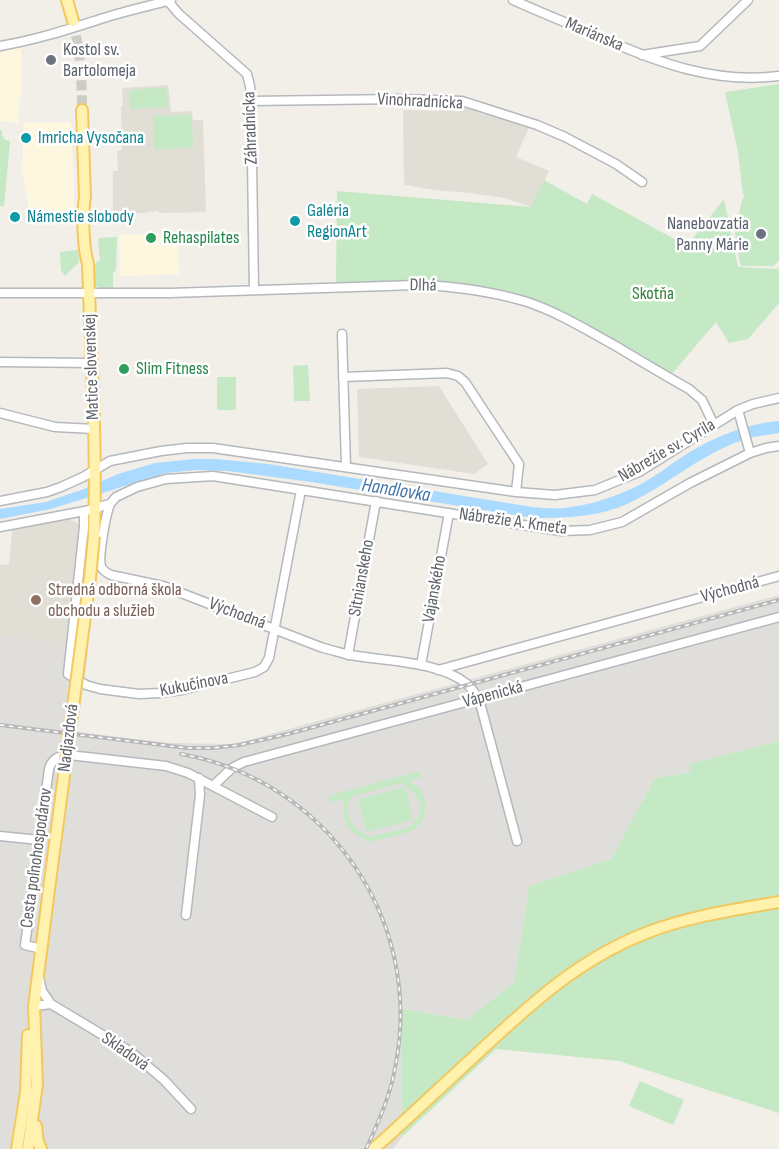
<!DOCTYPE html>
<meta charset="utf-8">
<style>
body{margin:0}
canvas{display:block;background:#f1efe8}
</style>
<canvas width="779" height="1149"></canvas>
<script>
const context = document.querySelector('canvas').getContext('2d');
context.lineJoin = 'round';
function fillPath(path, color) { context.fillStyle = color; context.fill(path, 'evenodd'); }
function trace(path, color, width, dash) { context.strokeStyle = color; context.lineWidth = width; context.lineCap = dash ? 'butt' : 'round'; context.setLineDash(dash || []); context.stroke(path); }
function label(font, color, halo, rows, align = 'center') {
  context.font = font + ' "Sofia Sans Condensed",sans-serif'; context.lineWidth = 5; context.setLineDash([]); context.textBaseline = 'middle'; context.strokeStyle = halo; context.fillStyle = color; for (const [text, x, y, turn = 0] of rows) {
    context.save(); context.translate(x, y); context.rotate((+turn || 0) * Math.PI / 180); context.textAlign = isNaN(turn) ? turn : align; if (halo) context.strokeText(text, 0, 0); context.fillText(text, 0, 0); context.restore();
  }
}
fillPath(new Path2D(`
 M21 45 22 82 18 123 0 121V48Z
 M71 122 75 215 31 218 22 171 24 123Z
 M178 233 179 274 120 276 119 235Z`), '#fef7e0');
fillPath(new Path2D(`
 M779 595V741L690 764 691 772 655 778 611 859 529 886 514 982 467 1020 402 1009V1137L393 1149H0V633L88 652 77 732 171 743 234 744Z`), '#e0deda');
fillPath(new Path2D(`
 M168 85 171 112 192 111 193 120H203L206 212 160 213 157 211 142 213 113 214V171H118L117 151 122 150 121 106 123 105 122 88Z
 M440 104 462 106 478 110 482 115 492 112 530 125 516 157 549 171 532 207 504 198 470 193 434 190 404 185 403 110 439 111Z
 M439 386 488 464 474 474 359 457 357 389Z
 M67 518 76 522 79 526 80 533 66 648 0 634V565L9 564 12 529Z`), '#e1ded6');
fillPath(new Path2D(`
 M779 84V261L773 266H742L740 263 735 234 742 200 745 196 743 194 738 152 725 92Z
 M166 87 168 107 130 109 129 90Z
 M192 115 193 148 154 149 153 116Z
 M0 130H2V135L5 140 10 141 4 206H0Z
 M544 180 587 204 592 194 687 246 724 199 738 267 777 269 779 267V303L748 339 729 343 716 322 671 375 613 338 555 308 517 294 453 282 410 280 336 283 337 191 531 207Z
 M117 237 116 270 113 273V290C90 290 92 281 96 262L100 261 98 239 100 238Z
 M78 250 79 262 65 276 61 270 60 252Z
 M308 365 310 401H294L293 366Z
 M217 377H236V410H217Z
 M779 741V1113L619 1061 496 1049 402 1137V1009L467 1020 514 982 529 886 611 859 655 778 691 772 689 764Z
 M419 771 421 777 410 781C414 784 418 786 421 790 429 803 426 825 411 831 398 836 383 838 370 842 349 833 340 822 344 799L330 802 328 796ZM401 783C417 791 430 811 411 825 405 830 379 834 370 837 354 830 338 811 354 796Z
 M405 787 413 820 366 832 358 799Z
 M640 1081 684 1100 673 1125 629 1106Z`), '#c5e8c5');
fillPath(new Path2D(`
 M779 421V433C767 435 754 436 743 440 701 454 668 485 629 503 600 517 565 518 533 518L311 482 228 471 196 470 166 473 51 509 0 519V509L46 502 84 489 118 474 155 463 194 459H215L268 464 532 507C543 508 554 509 564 508 591 505 619 496 643 483 657 475 671 464 685 455 714 437 745 424 779 421Z`), '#aadaff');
trace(new Path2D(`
 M73 21C80 51 82 79 82 110`), '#ccccc8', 10, [10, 5]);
const minor = new Path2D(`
 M167 0 179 14 247 74 250 86 251 96 254 290
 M513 0C542 13 572 25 602 38 659 63 715 84 779 76
 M0 46C36 40 69 29 104 18 126 11 149 6 171 0
 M642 55 700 46 748 0
 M251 101 401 99 462 101 537 125 565 137 616 164 642 182
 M0 293H170L416 285C452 286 489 291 524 301 556 311 585 329 614 345 639 360 664 375 689 389L702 400 714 425
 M342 334 346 467
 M0 362 92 363
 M343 377 447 373 458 376 465 382 519 464 516 492
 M738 410 750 453
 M0 413 55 427 94 429
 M0 501 47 492 61 487 83 477 110 461 161 451 187 448H213L516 492 555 495 595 490 639 472 738 410 753 404 779 398
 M110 504C106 514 98 556 101 566 102 570 107 573 111 575L163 586 323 648C332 650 341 653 350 655 385 661 439 661 467 684 472 688 475 694 479 699L517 841
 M84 511V527L68 674 86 685 100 689 139 694 160 693 182 690 255 672 264 667 269 658 301 490
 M0 527 95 509 102 506 110 504 116 497 137 487 166 479 213 476 561 531 590 530 622 522 690 483 750 453 766 448 779 446
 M348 655 376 501
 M421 665 449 513
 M438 670 779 576
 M213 786 232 768 244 762 779 617
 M0 836 39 840
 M186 915 200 795 199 778
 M42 949 25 945 49 769C53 755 66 754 78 756L166 766 188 773 272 817
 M39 978 42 991 51 1004
 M34 1006 51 1004 131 1052 164 1080 191 1109`);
const major = new Path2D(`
 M67 0 73 21
 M82 110 85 197C82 214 83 247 88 264 91 354 97 445 94 536
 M36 1126 38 1142 41 1149
 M17 1149 26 1092 28 1035
 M28 1149 37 1084 34 1006 51 874
 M373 1149 386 1138C417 1109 449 1080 480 1051 532 1003 579 959 646 933 689 916 734 910 779 902`);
trace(minor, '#b5b8bc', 11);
trace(major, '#f2c960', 14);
trace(minor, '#fff', 8);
trace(major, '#fff2af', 10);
const rail = new Path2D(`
 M0 725 187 748H213L239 745 288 734 779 600
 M181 754C326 780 423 918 396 1063 391 1094 379 1121 366 1149`);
trace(rail, '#b6b7b8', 4);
trace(rail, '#fff', 1.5, [4.5]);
const majorBridge = new Path2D(`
 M51 874 90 578 94 536`);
trace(majorBridge, '#f2c960', 14, []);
trace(majorBridge, '#fff2af', 10);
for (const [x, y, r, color] of [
 [51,60,6,"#6b7280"],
 [26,138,6,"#0f9aa8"],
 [15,217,6,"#0f9aa8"],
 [295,221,6,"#0f9aa8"],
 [761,234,6,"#6b7280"],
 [151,238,6,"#2e9e5b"],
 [124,369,6,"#2e9e5b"],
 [36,600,6,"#8d6e63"]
]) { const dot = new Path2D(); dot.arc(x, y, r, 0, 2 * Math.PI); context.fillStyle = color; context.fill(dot); trace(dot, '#fff', 2); }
label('18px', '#5f6368', '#fff', [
 ["Mariánska",594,35,23],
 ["Vinohradnícka",420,102,3],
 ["Záhradnícka",251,128,-92],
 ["Dlhá",423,286,1],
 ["Matice slovenskej",92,367,-92],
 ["Nábrežie sv. Cyrila",667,451,-30],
 ["Nábrežie A. Kmeťa",513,522,8],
 ["Sitnianskeho",362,578,-80],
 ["Vajanského",435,589,-80],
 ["Východná",730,590,-15],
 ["Východná",237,614,21],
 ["Kukučínova",194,685,-11],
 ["Vápenická",493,695,-15],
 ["Nadjazdová",69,738,-83],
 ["Cesta poľnohospodárov",37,858,-82],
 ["Skladová",125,1052,35]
]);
label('18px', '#5b616d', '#fff', [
 ["Kostol sv.",63,50],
 ["Bartolomeja",63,71],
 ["Nanebovzatia",749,224,"right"],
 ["Panny Márie",749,245,"right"]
], 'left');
label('18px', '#0d838f', '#fff', [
 ["Imricha Vysočana",38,138],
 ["Galéria",307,211],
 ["RegionArt",307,232],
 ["Námestie slobody",27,217]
], 'left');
label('18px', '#27864d', '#fff', [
 ["Rehaspilates",163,238],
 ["Slim Fitness",136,369]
], 'left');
label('18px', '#348238', '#fff', [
 ["Skotňa",653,294]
]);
label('18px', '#785e54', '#fff', [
 ["Stredná odborná škola",48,590],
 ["obchodu a služieb",48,611]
], 'left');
label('italic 20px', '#4174aa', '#fff', [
 ["Handlovka",396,491,9]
]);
</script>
